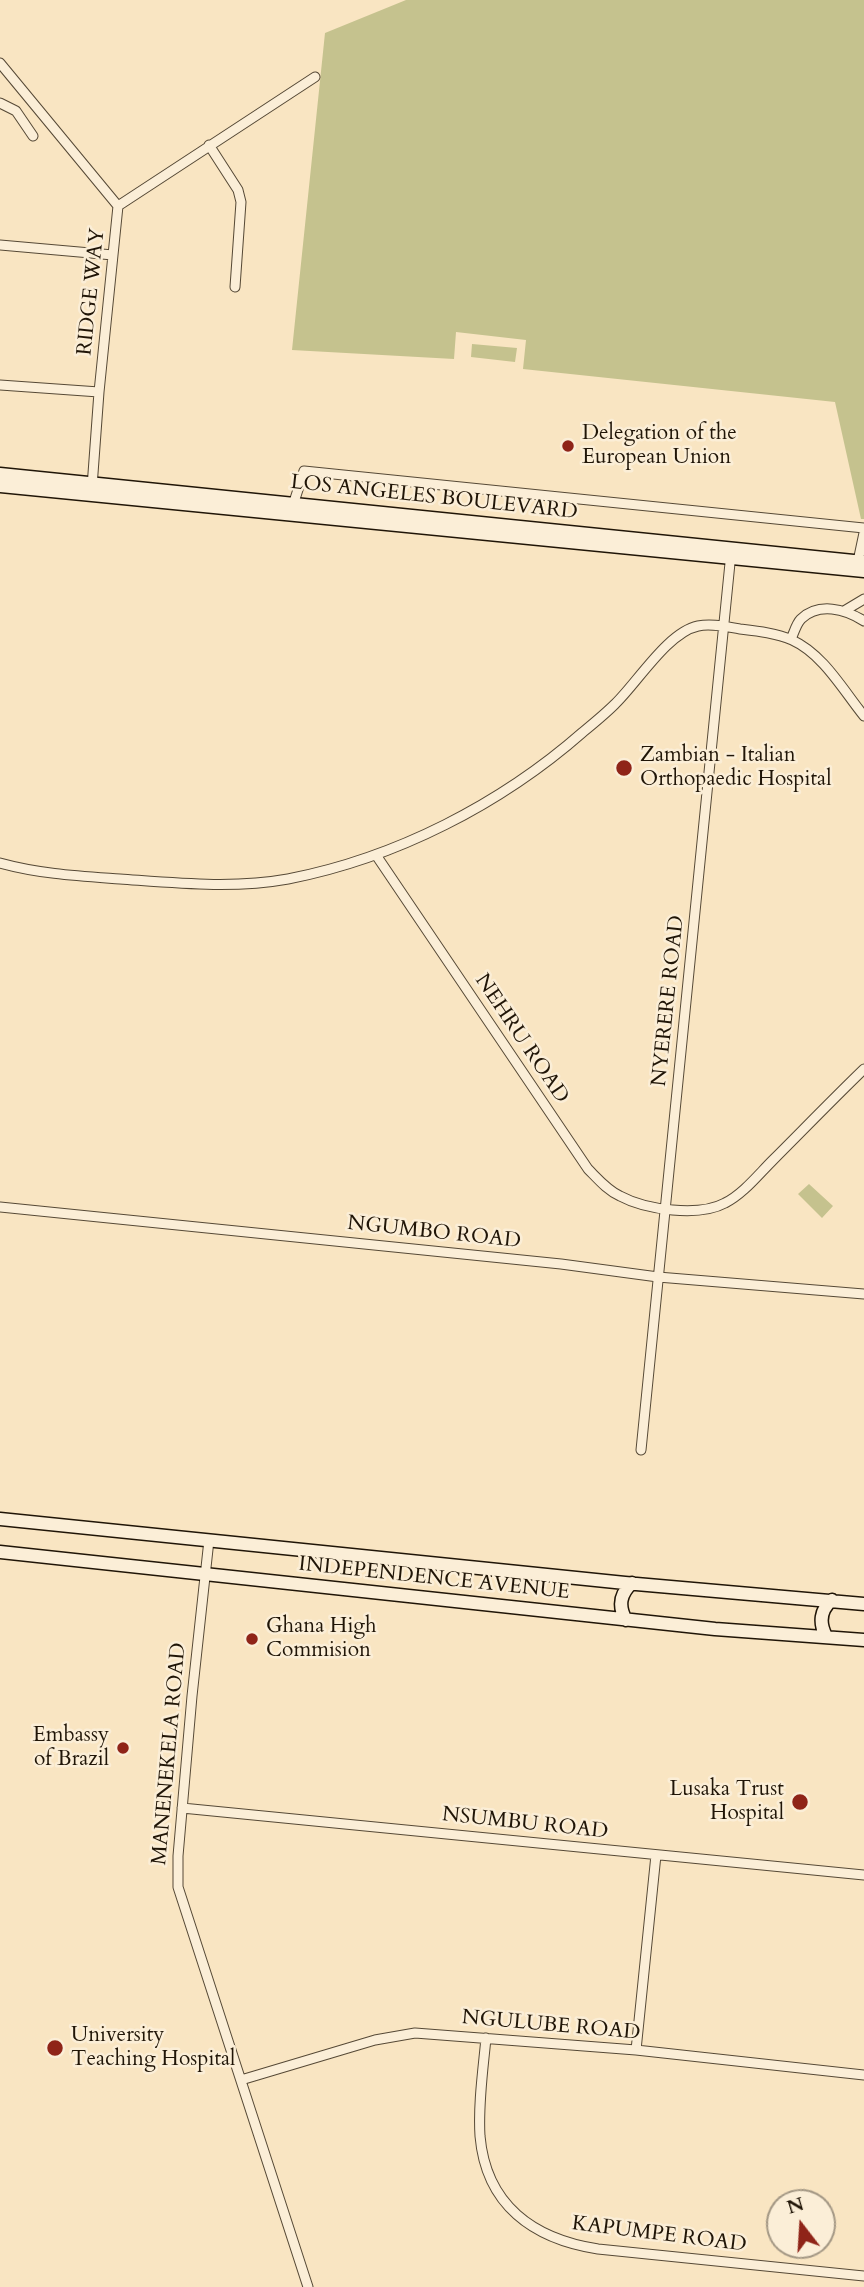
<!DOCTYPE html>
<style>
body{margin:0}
#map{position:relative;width:864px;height:2287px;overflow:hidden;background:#f9e5c2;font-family:Cardo,serif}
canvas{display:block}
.north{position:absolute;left:766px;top:2189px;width:70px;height:70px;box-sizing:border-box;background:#fbeed7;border:2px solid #a39784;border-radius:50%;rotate:343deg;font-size:19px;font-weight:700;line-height:28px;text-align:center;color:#201507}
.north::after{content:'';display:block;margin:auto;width:24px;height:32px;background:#8f2418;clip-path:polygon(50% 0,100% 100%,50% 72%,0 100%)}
</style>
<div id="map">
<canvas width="864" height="2287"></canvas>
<div class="north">N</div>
</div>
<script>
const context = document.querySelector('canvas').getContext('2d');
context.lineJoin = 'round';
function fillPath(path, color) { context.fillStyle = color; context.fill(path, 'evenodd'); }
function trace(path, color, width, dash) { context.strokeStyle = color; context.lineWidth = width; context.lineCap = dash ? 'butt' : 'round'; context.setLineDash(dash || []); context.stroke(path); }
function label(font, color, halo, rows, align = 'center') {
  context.font = font + ' Cardo,serif'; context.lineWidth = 5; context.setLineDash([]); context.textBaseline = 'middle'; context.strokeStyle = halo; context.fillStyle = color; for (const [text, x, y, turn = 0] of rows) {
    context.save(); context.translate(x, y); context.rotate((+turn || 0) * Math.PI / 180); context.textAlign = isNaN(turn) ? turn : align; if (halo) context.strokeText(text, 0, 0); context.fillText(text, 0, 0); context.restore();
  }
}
fillPath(new Path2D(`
 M406 0H864V519H861L835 402 523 369 526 340 456 332 454 359 292 350 325 33Z
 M472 344 517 348 515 362 471 357Z
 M809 1184 833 1206 822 1218 798 1194Z`), '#c5c28e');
const street = new Path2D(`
 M0 63 118 206 99 392 92 487
 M0 103 16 111 33 136
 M209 145 238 190 241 202 235 287
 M118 206 315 77
 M0 245 113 255
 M0 385 99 392
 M294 502 304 471 864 528
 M857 566 864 533
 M844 611 864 599
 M791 639C794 633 796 624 801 619 819 602 845 609 864 621
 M376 855 588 1169C598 1179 607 1190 620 1196 646 1210 699 1217 725 1203 743 1194 758 1175 773 1160 803 1130 833 1099 864 1069
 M0 863C40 874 79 876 120 879 176 883 233 889 288 879 396 858 501 804 583 732 594 723 605 714 615 704 637 683 668 632 698 626 712 623 727 627 740 629 757 631 776 633 792 640 823 654 843 690 864 716
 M0 1207 561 1264 658 1277 864 1294
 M641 1450 731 553
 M209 1540 192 1696 178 1856V1887L308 2287
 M182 1808 864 1875
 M486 2038C483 2070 478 2104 480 2136 486 2205 533 2239 598 2249L864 2276
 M636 2050 656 1855
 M241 2080 375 2040 415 2033 636 2050 864 2075`);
const secondary = new Path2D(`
 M0 474 864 562
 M0 486 864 571
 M0 1519 625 1583 864 1604
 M0 1552 715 1629 864 1640
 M626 1620C618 1606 620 1594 632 1583
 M826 1636C819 1623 820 1610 832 1600`);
trace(street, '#564936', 11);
trace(secondary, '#201507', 15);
trace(street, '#fbeed7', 9);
trace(secondary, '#fbeed7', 12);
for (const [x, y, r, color] of [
 [568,446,7,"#8f2418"],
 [624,768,9,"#8f2418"],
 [252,1639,7,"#8f2418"],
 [123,1748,7,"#8f2418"],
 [800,1802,9,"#8f2418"],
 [55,2048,9,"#8f2418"]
]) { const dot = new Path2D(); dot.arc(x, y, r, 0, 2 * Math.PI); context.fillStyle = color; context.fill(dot); trace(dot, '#fbeed7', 2.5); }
label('21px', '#201507', '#fbeed7', [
 ["RIDGE WAY",92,292,-84],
 ["LOS ANGELES BOULEVARD",434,498,6],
 ["NYERERE ROAD",669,1001,-84],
 ["NEHRU ROAD",521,1039,56],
 ["NGUMBO ROAD",434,1233,6],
 ["INDEPENDENCE AVENUE",434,1579,6],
 ["MANENEKELA ROAD",170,1754,-85],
 ["NSUMBU ROAD",525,1824,6],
 ["NGULUBE ROAD",551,2026,5],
 ["KAPUMPE ROAD",659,2235,7]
]);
label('21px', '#201507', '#fbeed7', [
 ["Delegation of the",582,434],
 ["European Union",582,458],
 ["Zambian - Italian",640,756],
 ["Orthopaedic Hospital",640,780],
 ["Ghana High",266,1627],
 ["Commision",266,1651],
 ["Embassy",109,1736,"right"],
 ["of Brazil",109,1760,"right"],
 ["Lusaka Trust",784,1790,"right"],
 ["Hospital",784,1814,"right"],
 ["University",71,2036],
 ["Teaching Hospital",71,2060]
], 'left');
</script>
